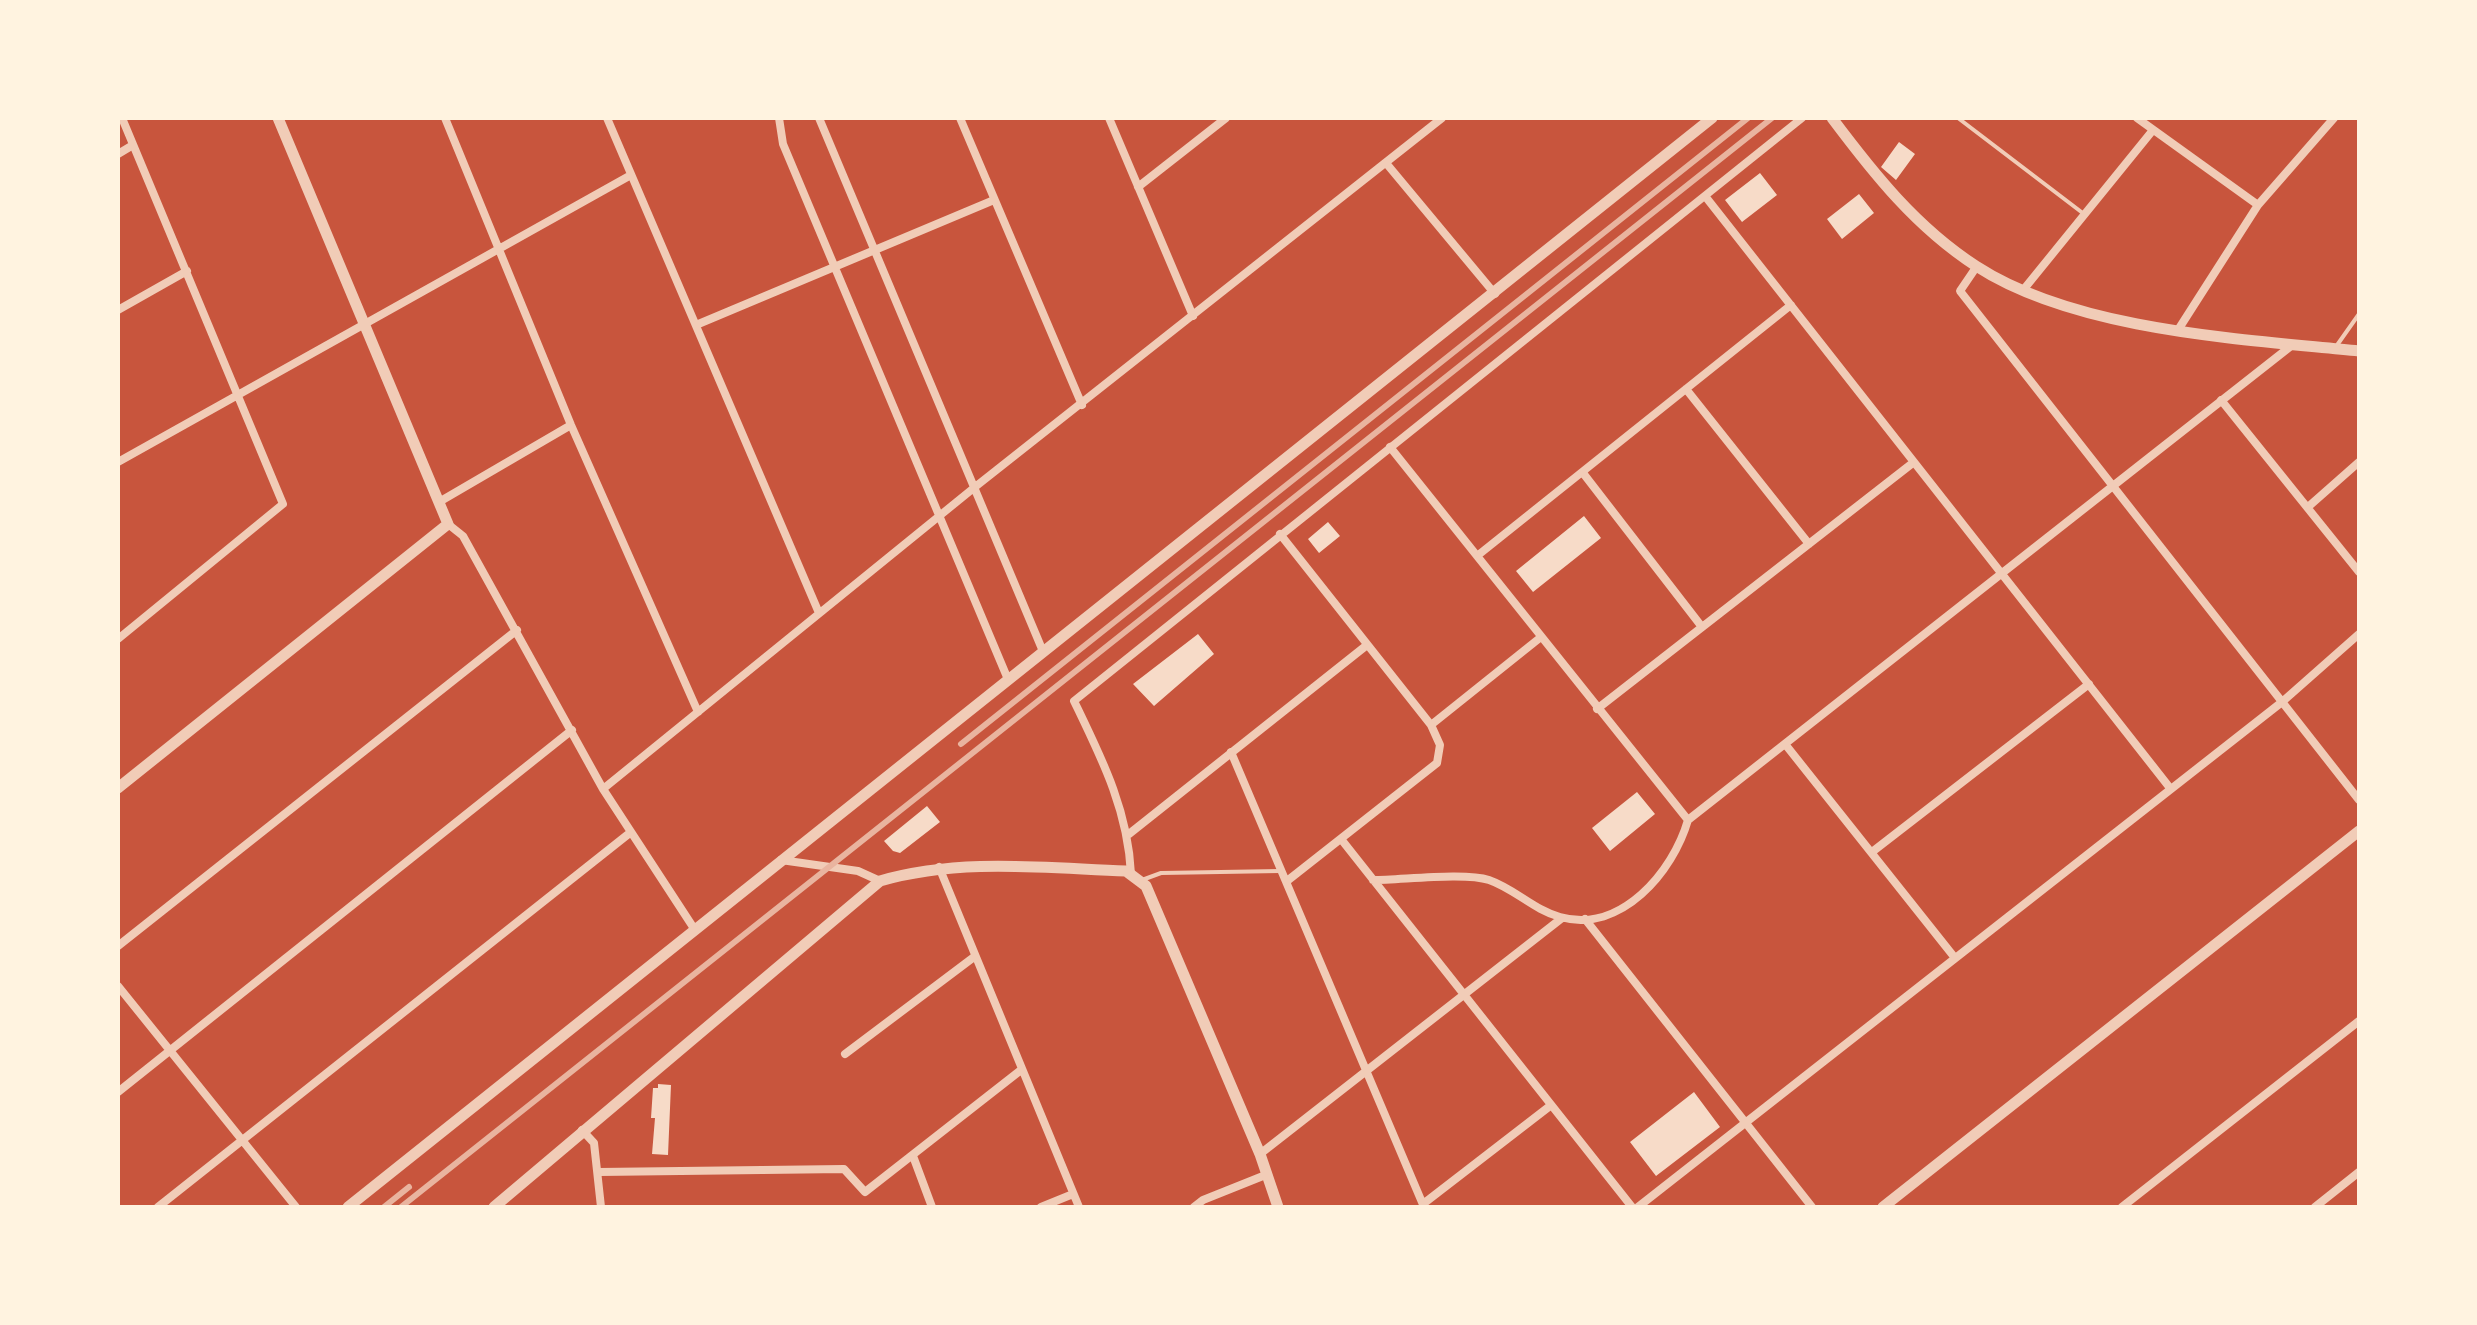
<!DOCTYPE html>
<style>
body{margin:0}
#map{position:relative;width:2477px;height:1325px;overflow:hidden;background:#c8553d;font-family:"Varela Round",sans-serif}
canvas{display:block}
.frame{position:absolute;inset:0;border:120px solid #fff3e0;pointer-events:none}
</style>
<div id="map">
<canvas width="2477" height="1325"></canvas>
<div class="frame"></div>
</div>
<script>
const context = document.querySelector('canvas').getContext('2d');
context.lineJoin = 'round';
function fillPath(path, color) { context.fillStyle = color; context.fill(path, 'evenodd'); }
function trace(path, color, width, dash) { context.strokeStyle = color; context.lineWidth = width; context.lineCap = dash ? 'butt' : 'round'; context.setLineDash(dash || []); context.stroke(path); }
fillPath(new Path2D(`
 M1899 142 1915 154 1896 180 1881 167Z
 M1760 173 1777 195 1742 222 1725 200Z
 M1859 194 1874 213 1842 239 1827 219Z
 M1584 516 1601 538 1533 592 1516 571Z
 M1328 522 1340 536 1319 553 1308 539Z
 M1198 634 1214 654 1154 706 1133 684Z
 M1637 792 1655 814 1610 851 1592 828Z
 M927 806 940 822 900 853 893 851 884 841Z
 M658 1084 671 1085 668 1155 652 1154 655 1118H651L653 1088H658Z
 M1694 1092 1720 1127 1656 1176 1630 1142Z`), '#f7dbc8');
trace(new Path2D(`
 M1958 118 2084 214
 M2335 348 2359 314
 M1142 880 1161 873 1280 871`), '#f1ccb7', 4);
trace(new Path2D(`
 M445 118 571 425 698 712
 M607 118 819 613
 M779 118 783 144 1007 677
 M819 118 1042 649
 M960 118 1082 405
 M1109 118 1193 316
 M2137 118 2258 205
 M118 154 133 145
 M1386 163 1495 294
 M1138 187 1226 118
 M1705 196 2170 788
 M1977 266 1960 291 2359 800
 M2024 289 2153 130
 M118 310 187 271
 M696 325 994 200
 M2178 330 2258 205 2334 118
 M1686 389 1809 544
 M2221 400 2359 572
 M1390 447 1688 820
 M118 462 631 175
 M1583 473 1702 627
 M439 502 571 425
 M2308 507 2359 462
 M448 524 463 536 603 789 695 930
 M1280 534 1431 725 1440 745 1437 763 1287 881
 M1477 556 1791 305
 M118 639 283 504 122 118
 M1597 709 1914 462
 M1431 725 1541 637
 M1785 744 1955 958
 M1231 752 1424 1207
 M603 789 975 487 1442 118
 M1129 834 1367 645
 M1341 839 1632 1207
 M1872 852 2089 684
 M781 860 858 871 880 881
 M939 867 1079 1207
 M1131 874C1128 810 1102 759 1074 701L1802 118
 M1373 880C1402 880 1465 872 1489 880 1515 889 1534 910 1560 917 1621 934 1673 872 1688 820L2291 346
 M1585 919 1812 1207
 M118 946 517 630
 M118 986 296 1207
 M845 1054 974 957
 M118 1092 572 730
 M582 1130 594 1143 601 1207
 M1260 1154 1562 918
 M913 1156 932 1207
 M599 1172 844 1169 865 1192 1021 1070
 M1423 1204 1550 1106
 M158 1207 631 832
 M1041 1207 1073 1194
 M1194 1207 1203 1200 1268 1174
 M1638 1207 2282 702 2359 634
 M2122 1207 2359 1021
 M2315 1207 2359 1172`), '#f1ccb7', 8);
trace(new Path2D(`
 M1832 118C1874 174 1916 227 1976 266 2076 331 2242 339 2359 351
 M118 788 448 524 278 118
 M348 1207 1712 118
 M494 1207 880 881C960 858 1043 868 1126 871L1146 886 1260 1154 1278 1207
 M1883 1207 2359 831`), '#f1ccb7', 11);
trace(new Path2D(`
 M961 744 1748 118
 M384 1207 409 1187
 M401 1207 1772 118`), '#e9b49f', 6);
</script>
